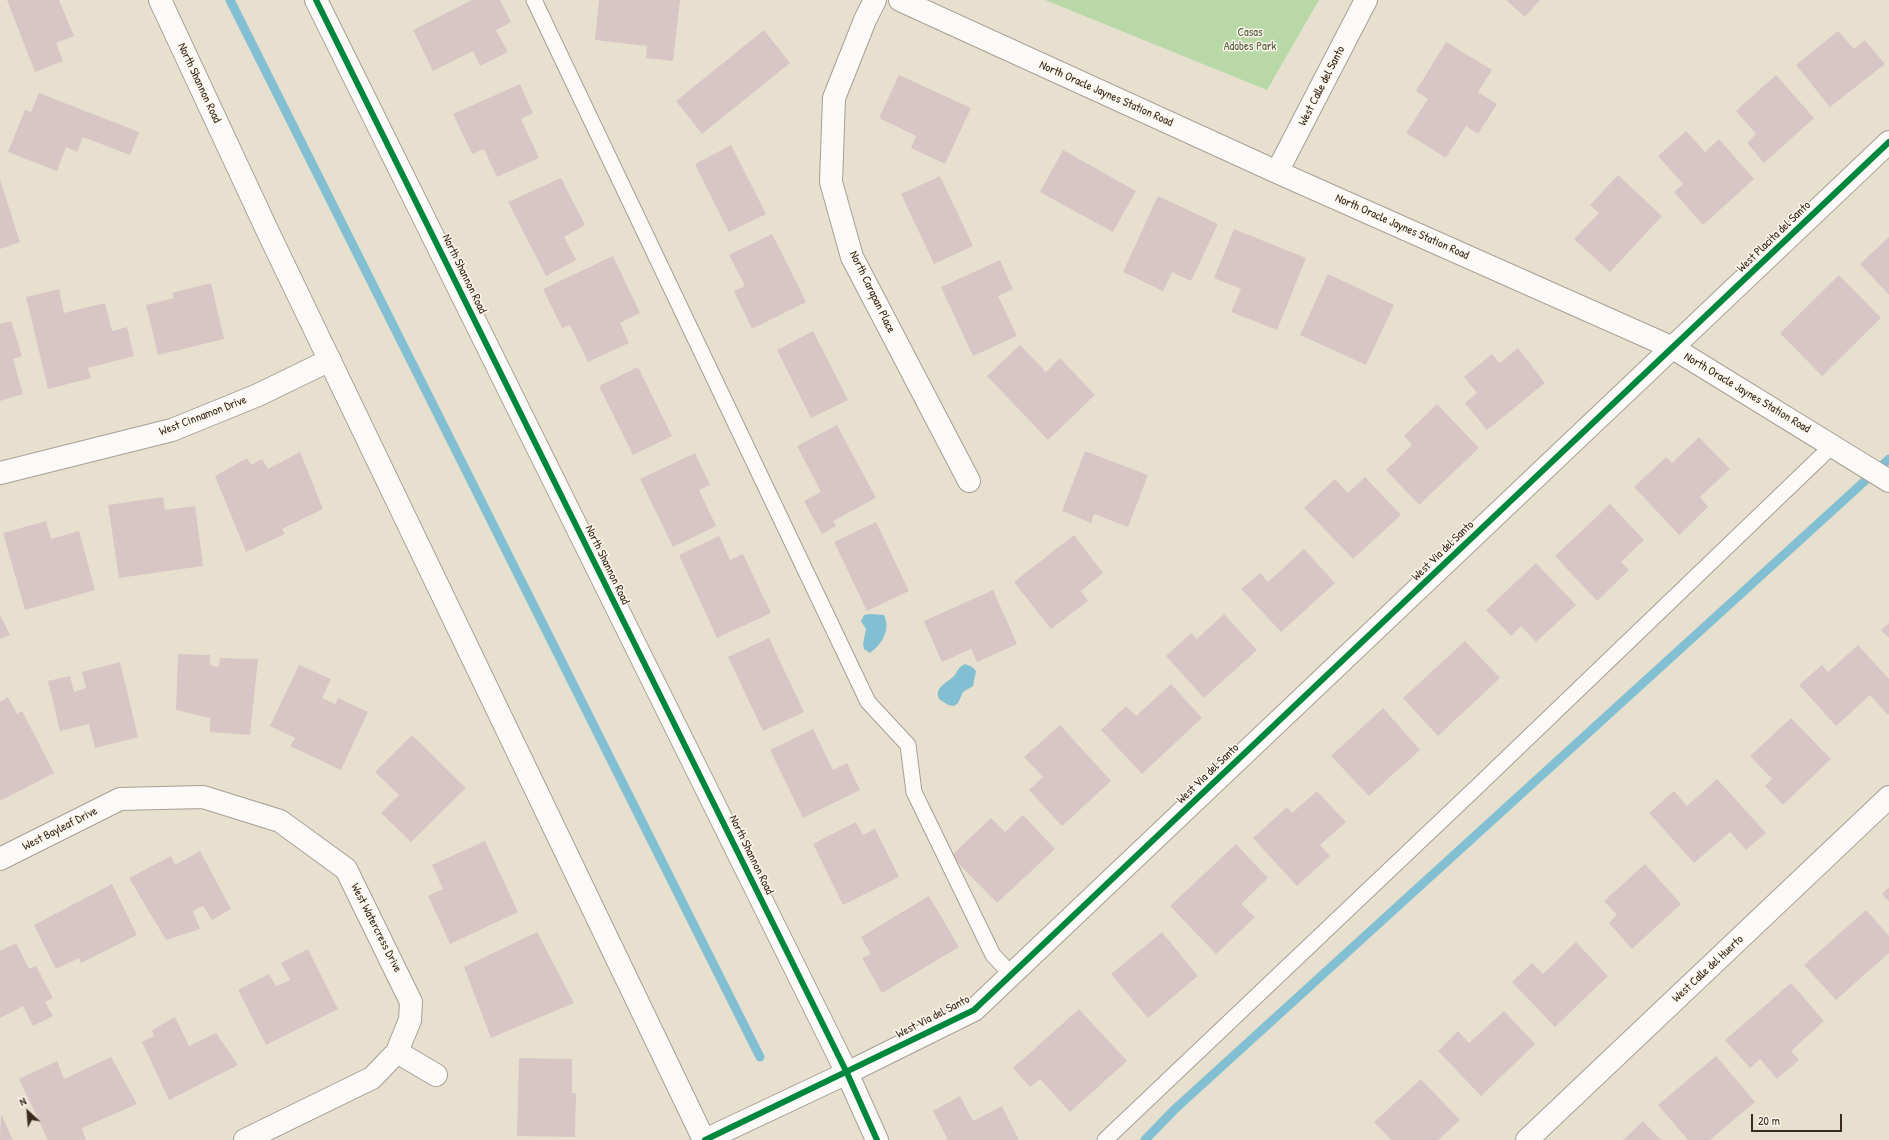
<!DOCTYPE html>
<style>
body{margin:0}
#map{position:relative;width:1889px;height:1140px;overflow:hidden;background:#e7e0cf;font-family:"Patrick Hand",sans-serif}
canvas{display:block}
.north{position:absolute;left:8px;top:1092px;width:40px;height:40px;-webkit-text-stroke:3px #fbf7ec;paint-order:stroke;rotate:334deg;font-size:11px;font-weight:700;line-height:16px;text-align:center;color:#3b2a1e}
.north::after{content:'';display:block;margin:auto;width:14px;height:18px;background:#3b2a1e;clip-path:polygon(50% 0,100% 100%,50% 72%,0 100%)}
.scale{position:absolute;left:1751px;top:1114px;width:91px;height:18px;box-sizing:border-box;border:2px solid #3b2a1e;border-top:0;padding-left:5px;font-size:12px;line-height:14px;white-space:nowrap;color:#3b2a1e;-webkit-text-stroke:3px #fbf7ec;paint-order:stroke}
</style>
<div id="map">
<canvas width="1889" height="1140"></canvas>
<div class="north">N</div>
<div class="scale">20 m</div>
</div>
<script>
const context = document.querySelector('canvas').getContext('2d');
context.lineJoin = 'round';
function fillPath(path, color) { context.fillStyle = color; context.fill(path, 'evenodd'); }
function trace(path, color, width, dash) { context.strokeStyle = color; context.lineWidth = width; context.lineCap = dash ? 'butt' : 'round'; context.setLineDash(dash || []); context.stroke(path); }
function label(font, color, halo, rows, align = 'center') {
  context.font = font + ' "Patrick Hand",sans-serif'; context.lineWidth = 3; context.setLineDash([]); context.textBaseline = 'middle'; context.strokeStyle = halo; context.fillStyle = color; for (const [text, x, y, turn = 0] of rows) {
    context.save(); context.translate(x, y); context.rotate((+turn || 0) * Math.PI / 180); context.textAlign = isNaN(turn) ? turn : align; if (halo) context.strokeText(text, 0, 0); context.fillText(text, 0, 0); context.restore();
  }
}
fillPath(new Path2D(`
 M1045 0H1319L1267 90Z`), '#b9d8a7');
fillPath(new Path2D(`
 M870 614 884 615C891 630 882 644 870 653L864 649 863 644 866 629 861 621 864 615Z
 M965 664 972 667 976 671 973 686 963 692 958 703 954 706 948 705 939 699C934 687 947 683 954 676 958 671 958 667 965 664Z`), '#82bfd2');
trace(new Path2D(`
 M230 0 760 1057
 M1145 1140 1175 1109 1889 459`), '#82bfd2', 9);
fillPath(new Path2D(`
 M7 0H59L74 36 56 43 63 61 35 72Z
 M472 0H500L511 22 496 30 508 52 480 66 473 51 433 71 413 30Z
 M599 0H680L673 61 646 58 647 46 595 40Z
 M1506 0H1540L1525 17Z
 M764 30 790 63 702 134 676 101Z
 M1838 31 1854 49 1865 40 1885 64 1830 107 1796 65Z
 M1446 42 1492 70 1478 92 1497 104 1478 134 1466 126 1446 158 1406 133 1428 99 1416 91Z
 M899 75 971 108 945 164 911 148 916 136 879 118Z
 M1776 75 1814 118 1764 163 1747 143 1756 134 1736 111Z
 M520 84 533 113 521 119 539 158 497 177 484 149 472 154 453 114Z
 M39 93 139 132 130 155 83 137 77 152 66 147 57 171 8 152 25 110 31 112Z
 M1686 131 1705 152 1719 139 1754 179 1703 225 1674 192 1683 184 1658 156Z
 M731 145 766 214 729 232 695 164Z
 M1063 150 1136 191 1113 232 1040 192Z
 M1618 175 1662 216 1610 272 1574 239 1599 213 1590 205Z
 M940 176 973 246 934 264 901 194Z
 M561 178 585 225 564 237 576 260 546 276 508 202Z
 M0 180 20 242 0 249Z
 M1158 196 1218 224 1191 281 1172 272 1163 291 1123 272Z
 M1234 229 1306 258 1277 330 1231 312 1241 289 1214 278Z
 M772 234 806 302 752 329 734 291 745 286 729 255Z
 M1889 237V295L1860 264Z
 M613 256 640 313 620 323 629 343 588 362 570 325 562 328 543 289Z
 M1000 260 1013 289 998 296 1017 336 973 356 941 287Z
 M1328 274 1394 305 1366 365 1300 335Z
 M1839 275 1881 318 1822 376 1780 333Z
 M211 283 224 339 158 355 146 305 174 298 172 293Z
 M59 289 64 313 105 303 112 331 127 327 134 356 88 368 91 378 48 389 26 297Z
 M11 321 22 356 13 359 23 394 0 401V324Z
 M813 331 848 400 811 418 777 350Z
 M1020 345 1046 372 1060 358 1095 395 1048 440 987 376Z
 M1518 348 1545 383 1487 430 1465 403 1477 393 1464 377 1492 354 1500 363Z
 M638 367 672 436 633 455 599 386Z
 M1437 404 1479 448 1419 505 1386 470 1412 445 1404 436Z
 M837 425 876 498 833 521 836 526 822 534 804 501 821 492 797 446Z
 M1699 437 1730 469 1700 497 1708 507 1679 535 1634 487 1666 457 1672 463Z
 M1085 451 1148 475 1128 527 1094 514 1091 523 1062 511Z
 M300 452 323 509 282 529 285 534 246 552 215 476 247 458 251 465 262 459 268 469Z
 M695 453 710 485 699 490 716 526 673 547 640 479Z
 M1365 477 1401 515 1353 559 1304 508 1335 479 1348 493Z
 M163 497 165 510 195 506 203 566 119 578 108 505Z
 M1610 504 1644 540 1621 562 1629 570 1597 601 1555 556Z
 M46 521 51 539 79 531 95 590 25 610 3 533Z
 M876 522 909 591 867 611 834 542Z
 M1074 535 1103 573 1081 591 1088 601 1051 629 1014 582Z
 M719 536 730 560 743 554 771 613 717 638 679 555Z
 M1304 549 1335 583 1281 632 1241 589 1260 573 1268 582Z
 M1536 563 1576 605 1536 642 1521 626 1511 636 1486 610Z
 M993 590 1017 644 977 662 971 649 942 662 924 621Z
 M1224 614 1257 650 1204 698 1166 656 1191 633 1197 639Z
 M0 615 10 635 0 639Z
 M1889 623V638L1881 630Z
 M769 638 804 712 763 731 728 657Z
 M1465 641 1500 678 1438 736 1403 698Z
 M1858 645 1889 679V713L1888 715 1870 695 1836 726 1799 685 1822 665 1828 672Z
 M178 654 210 655V665L219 667 220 658 258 659 250 735 210 732V718L176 710Z
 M120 662 138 737 95 748 89 724 60 731 48 681 70 676 74 692 86 688 82 672Z
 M299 665 331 679 322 698 335 704 338 698 368 712 341 770 290 746 295 738 270 726Z
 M1171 684 1202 718 1142 774 1101 730 1126 706 1136 716Z
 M8 697 17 714 22 711 54 773 0 801V702Z
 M1383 708 1420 750 1369 796 1331 756Z
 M1791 718 1831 759 1783 805 1765 786 1772 779 1750 756Z
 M1060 725 1111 781 1062 826 1029 790 1043 777 1024 757Z
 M813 729 833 770 847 763 860 790 803 818 770 750Z
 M412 735 466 788 411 842 381 813 399 795 375 772Z
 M1717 779 1766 833 1746 850 1730 832 1694 863 1649 813 1674 791 1687 806Z
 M1317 791 1346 822 1320 845 1330 856 1297 886 1253 838 1287 807 1292 813Z
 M1023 815 1055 849 997 903 951 856 991 818 1005 832Z
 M856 822 863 835 875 829 899 877 843 905 813 844Z
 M485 841 518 912 450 944 428 896 443 889 432 865Z
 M1236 844 1268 878 1241 904 1255 917 1216 954 1170 906Z
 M200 851 231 909 212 920 203 906 193 911 200 929 166 940 129 878 171 856 175 865Z
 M1645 864 1681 904 1632 949 1609 923 1617 915 1604 901Z
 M112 884 137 935 81 963 79 958 56 969 34 925Z
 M1889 887V902L1882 894Z
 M929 896 959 947 882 993 862 958 871 954 861 937Z
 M1866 910 1889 936V953L1836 1000 1804 965Z
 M537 932 574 1003 491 1038 464 967Z
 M1162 932 1198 976 1148 1018 1111 974Z
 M1576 942 1608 976 1555 1027 1512 982 1532 963 1543 974Z
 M16 943 29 969 36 966 53 998 45 1002 53 1016 33 1026 23 1006 0 1018V951Z
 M308 949 338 1009 266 1045 238 990 269 974 276 986 290 980 281 963Z
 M1791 983 1824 1021 1791 1051 1799 1060 1777 1079 1760 1059 1750 1068 1725 1040Z
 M1079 1009 1127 1061 1070 1112 1040 1079 1030 1087 1013 1068Z
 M1504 1011 1535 1044 1481 1096 1438 1051 1458 1031 1469 1043Z
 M175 1017 189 1046 216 1033 238 1065 169 1100 142 1042 154 1036 152 1030Z
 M1716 1056 1755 1102 1710 1140H1688L1658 1105Z
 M111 1057 137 1104 82 1128 86 1140H48L19 1079 57 1061 64 1079Z
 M519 1058 572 1059V1093H576L575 1137 517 1136Z
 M1421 1079 1460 1120 1438 1140H1391L1374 1122Z
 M960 1096 973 1121 1002 1106 1019 1140H948L933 1111Z
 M1 1114 13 1140H0Z
 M1643 1121 1661 1140H1623Z`), '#d8c6c6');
const service = new Path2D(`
 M534 0 868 702 908 745 914 792 993 955 1012 975
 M1105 1140 1481 783 1833 445`);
const minor = new Path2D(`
 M316 0 847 1073 974 1010 1889 142
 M875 0 865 20 834 98 831 182 852 257 969 481
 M900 0 1277 172 1673 348 1889 481
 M1277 172 1366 0
 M0 473 172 430 258 395 330 360
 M0 859 120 799 203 797 280 821 346 869 411 1002 410 1020 397 1052 372 1078 245 1140
 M397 1052 436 1075
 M1527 1140 1889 797`);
const tertiary = new Path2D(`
 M160 0 268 232 704 1140
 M705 1140 847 1073 877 1140`);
trace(service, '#a69f94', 17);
trace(minor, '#a69f94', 24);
trace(tertiary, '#a69f94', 24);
trace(service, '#fbfaf8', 15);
trace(minor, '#fbfaf8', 22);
trace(tertiary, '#fbfaf8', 22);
trace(new Path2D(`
 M316 0 847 1073 877 1140
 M705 1140 974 1010 1889 142`), '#00873e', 6);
label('12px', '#565c3e', '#fbf7ec', [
 ["Casas",1250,33],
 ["Adobes Park",1250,47]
]);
label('12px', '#3b2a1e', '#fbf7ec', [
 ["North Shannon Road",199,83,65],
 ["West Calle del Santo",1322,86,-63],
 ["North Oracle Jaynes Station Road",1106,94,24],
 ["North Oracle Jaynes Station Road",1402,227,24],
 ["West Placita del Santo",1774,237,-44],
 ["North Shannon Road",464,274,64],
 ["North Carapan Place",872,292,64],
 ["North Oracle Jaynes Station Road",1747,393,31],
 ["West Cinnamon Drive",203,416,-21],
 ["West Via del Santo",1443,551,-44],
 ["North Shannon Road",607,565,64],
 ["West Via del Santo",1208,774,-44],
 ["West Bayleaf Drive",60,829,-27],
 ["North Shannon Road",751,855,64],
 ["West Watercress Drive",376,928,63],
 ["West Calle del Huerto",1708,969,-43],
 ["West Via del Santo",933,1017,-27]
]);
</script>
